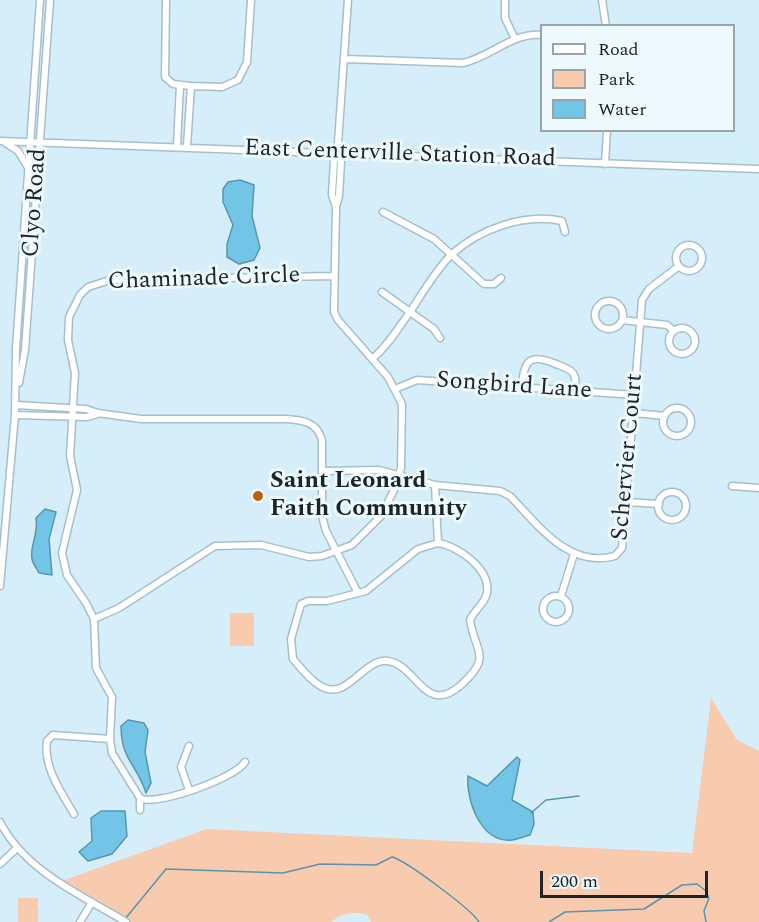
<!DOCTYPE html>
<style>
body{margin:0}
#map{position:relative;width:759px;height:922px;overflow:hidden;background:#d5eefa;font-family:Spectral,serif}
canvas{display:block}
.legend{position:absolute;left:540px;top:24px;width:195px;height:108px;box-sizing:border-box;background:#eef9fd;border:2px solid #9aa4a8;margin:0;padding:8px 10px;list-style:none;font-size:18px;color:#1b2428}
.legend li{display:flex;align-items:center;gap:12px;height:30px}
.legend b{width:30px;border:2px solid #9aa4a8}
.scale{position:absolute;left:540px;top:871px;width:168px;height:27px;box-sizing:border-box;border:3px solid #1b2428;border-top:0;padding-left:8px;font-size:18px;line-height:21px;white-space:nowrap;color:#1b2428;-webkit-text-stroke:4px #eef9fd;paint-order:stroke}
</style>
<div id="map">
<canvas width="759" height="922"></canvas>
<ul class="legend">
<li><b style="height:8px;background:#fff"></b>Road</li>
<li><b style="height:16px;background:#f9cbae"></b>Park</li>
<li><b style="height:16px;background:#73c5e7"></b>Water</li>
</ul>
<div class="scale">200 m</div>
</div>
<script>
const context = document.querySelector('canvas').getContext('2d');
context.lineJoin = 'round';
function fillPath(path, color) { context.fillStyle = color; context.fill(path, 'evenodd'); }
function trace(path, color, width, dash) { context.strokeStyle = color; context.lineWidth = width; context.lineCap = dash ? 'butt' : 'round'; context.setLineDash(dash || []); context.stroke(path); }
function label(font, color, halo, rows, align = 'center') {
  context.font = font + ' Spectral,serif'; context.lineWidth = 6; context.setLineDash([]); context.textBaseline = 'middle'; context.strokeStyle = halo; context.fillStyle = color; for (const [text, x, y, turn = 0] of rows) {
    context.save(); context.translate(x, y); context.rotate((+turn || 0) * Math.PI / 180); context.textAlign = isNaN(turn) ? turn : align; if (halo) context.strokeText(text, 0, 0); context.fillText(text, 0, 0); context.restore();
  }
}
fillPath(new Path2D(`
 M230 613H254V646H230Z
 M711 698 737 740 759 751V922H371L367 915C355 911 340 913 332 922H126L59 882 207 829 692 853Z
 M18 898H38V922H18Z`), '#f9cbae');
const water = new Path2D(`
 M240 180 254 185 252 216 260 248 254 260 239 264 227 257V244L233 225 223 202V189L228 182Z
 M45 509 56 512 49 539 52 575 39 573C37 569 33 564 32 559 29 548 39 534 36 518Z
 M128 720 144 723 148 730 145 752 151 783 146 793C137 764 121 760 121 726Z
 M517 757 520 760 512 800 533 812 534 824 530 835C525 836 518 839 512 840 480 843 466 799 468 776L487 786Z
 M101 811H125L127 836 112 854 88 861 79 852 92 841 91 818Z`);
fillPath(water, '#73c5e7');
trace(water, '#5995ae', 1.5);
trace(new Path2D(`
 M531 813 546 800 579 796
 M125 919 166 869 283 873 320 864 376 865 392 857C407 861 472 910 479 922
 M549 922 565 912 644 909 682 885 697 884 706 891 709 898 704 911 706 922`), '#5995ae', 1.5);
const minor = new Path2D(`
 M166 0 165 77 173 84 191 86 222 87 238 80 247 62 251 0
 M505 0V18L515 39
 M602 0 606 26
 M346 59 463 63C491 57 512 32 542 35
 M0 141 759 169
 M4 142 18 151 29 169
 M177 145 180 85
 M187 146 191 86
 M605 164 607 130
 M336 207 332 195 334 160 337 157 348 0
 M383 212 434 239 484 284H494L501 278
 M676 258a13 13 0 1 1 26 0a13 13 0 1 1-26 0Z
 M382 292 434 329 440 338
 M595 315a14 14 0 1 1 28 0a14 14 0 1 1-28 0Z
 M622 320 667 325 673 330
 M669 341a13 13 0 1 1 26 0a13 13 0 1 1-26 0Z
 M372 359C388 346 398 328 410 312 422 294 435 271 451 255 479 229 524 213 562 221L565 232
 M19 383 25 350 50 0
 M522 388C523 360 530 353 556 364 561 366 570 369 573 373 577 378 575 386 574 392
 M395 389 417 380 635 395
 M16 405 86 409 98 413 141 419H286C303 420 317 422 322 440V516L326 531 358 593
 M663 422a14 14 0 1 1 28 0a14 14 0 1 1-28 0Z
 M634 413 665 416
 M15 415 87 417 98 414
 M322 471 379 470 435 485 500 491 510 496C538 525 569 569 615 556L622 548 642 300 649 289 679 266
 M435 485 438 543
 M732 486 759 488
 M658 506a14 14 0 1 1 28 0a14 14 0 1 1-28 0Z
 M626 502 659 504
 M438 543C458 546 491 569 487 593 485 604 474 610 470 620 475 653 493 656 461 685 425 717 417 665 388 661 362 658 347 704 319 685 309 679 301 668 293 659L291 639 301 604 308 601H327L366 591 418 549Z
 M0 586 15 415 16 349 40 0
 M543 609a13 13 0 1 1 26 0a13 13 0 1 1-26 0Z
 M561 596 574 554
 M94 619 119 608 215 546 261 545 309 557 322 556 352 545 381 516 394 490 401 468 402 404 388 377 338 320 334 312 336 207 339 196 341 161 337 157
 M189 790 181 767 189 746
 M140 798C155 807 236 778 245 762
 M140 810V798L112 753 110 739 112 697 96 668 94 619 86 603 67 575 62 553 77 490 70 456 75 373 68 340 69 317 80 295 88 287 110 280 334 276
 M74 814C61 792 43 767 47 741L53 735 110 739
 M0 822C25 871 81 895 126 922
 M0 864 17 848
 M80 922 92 902`);
trace(minor, '#a6bfca', 9);
trace(minor, '#fff', 6);
for (const [x, y, r, color] of [
 [258,496,6,"#bd620c"]
]) { const dot = new Path2D(); dot.arc(x, y, r, 0, 2 * Math.PI); context.fillStyle = color; context.fill(dot); trace(dot, '#eef9fd', 2); }
label('24px', '#1b2428', '#eef9fd', [
 ["East Centerville Station Road",400,155,2],
 ["Clyo Road",36,203,-86],
 ["Chaminade Circle",204,280,-2],
 ["Songbird Lane",514,387,4],
 ["Schervier Court",629,457,-85]
]);
label('bold 24px', '#1b2428', '#eef9fd', [
 ["Saint Leonard",270,482],
 ["Faith Community",270,510]
], 'left');
</script>
